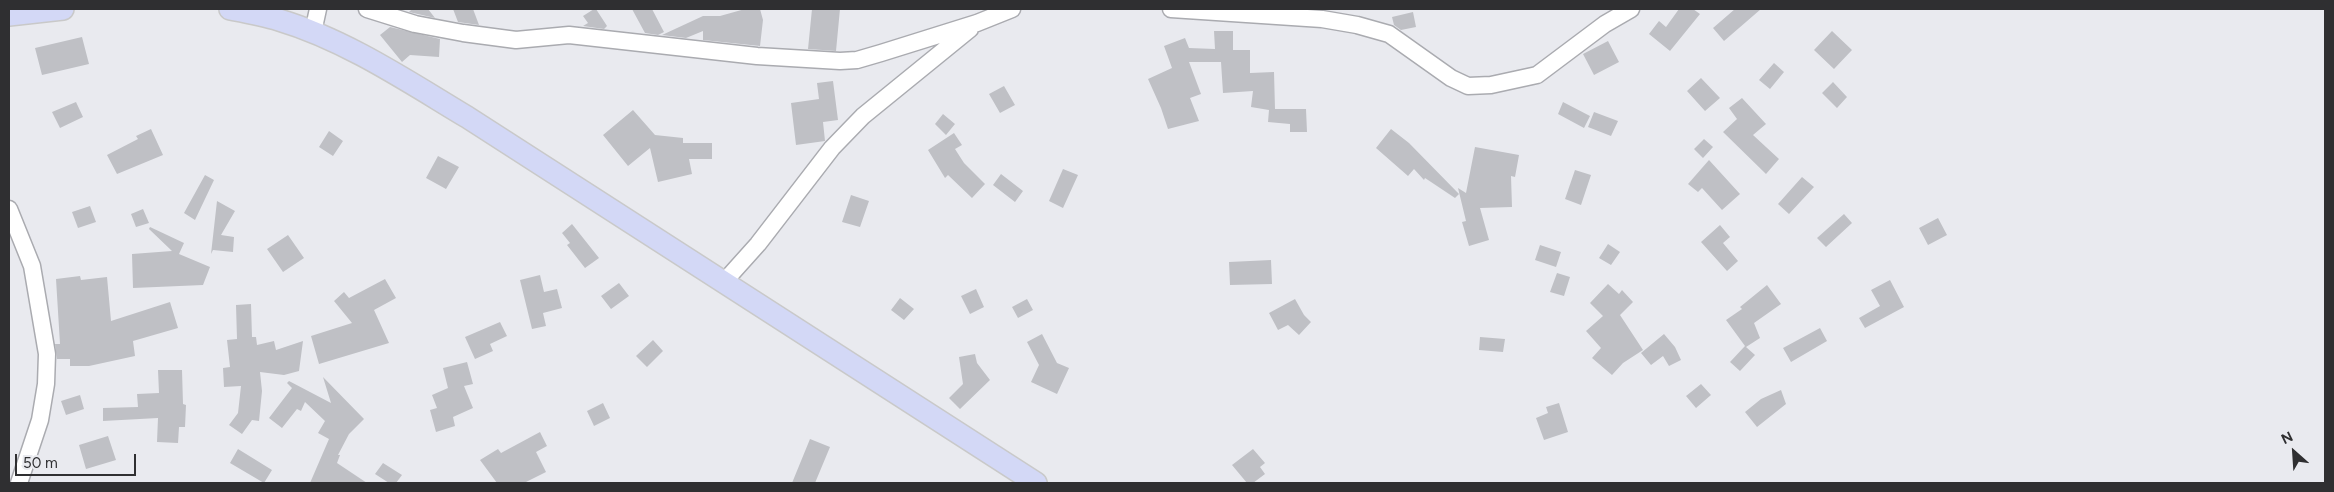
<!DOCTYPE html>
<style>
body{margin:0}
#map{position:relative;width:2334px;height:492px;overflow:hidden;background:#e9eaef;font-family:Figtree,sans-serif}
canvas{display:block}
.frame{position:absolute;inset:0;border:10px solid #2f2f31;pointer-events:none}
.north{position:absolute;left:2269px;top:427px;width:50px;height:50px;-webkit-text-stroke:4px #e9eaef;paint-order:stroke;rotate:334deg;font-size:14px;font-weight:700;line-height:20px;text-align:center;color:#2f2f31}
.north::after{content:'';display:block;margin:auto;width:18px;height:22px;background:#2f2f31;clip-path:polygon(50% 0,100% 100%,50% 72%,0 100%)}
.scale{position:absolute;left:15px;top:454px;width:121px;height:22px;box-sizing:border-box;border:2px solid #2f2f31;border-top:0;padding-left:6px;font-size:15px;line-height:18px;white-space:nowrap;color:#2f2f31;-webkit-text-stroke:4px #e9eaef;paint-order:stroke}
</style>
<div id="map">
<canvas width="2334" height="492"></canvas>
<div class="frame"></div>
<div class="north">N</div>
<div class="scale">50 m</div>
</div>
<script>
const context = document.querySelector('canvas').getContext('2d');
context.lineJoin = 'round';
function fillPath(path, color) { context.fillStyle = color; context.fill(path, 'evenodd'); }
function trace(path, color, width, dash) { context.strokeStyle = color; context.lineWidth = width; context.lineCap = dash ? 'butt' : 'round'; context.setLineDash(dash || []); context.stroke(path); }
fillPath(new Path2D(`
 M412 9H428L435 18 409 12Z
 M453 9H473L479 25 458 22Z
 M594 9H596L607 26 604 29 583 26 588 23 583 16Z
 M632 9H652L664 32 658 35 645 33Z
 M745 9H760L763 20 760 46 703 40V31L686 38 662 35 703 16H720Z
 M812 9H840L836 51 808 49Z
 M1679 9H1693L1700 14 1670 51 1649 34 1659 21 1666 27Z
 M1735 9H1761L1724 41 1713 28Z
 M1413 12 1416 27 1401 30 1394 25 1392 17Z
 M390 27 440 39 439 57 410 55 402 62 380 35Z
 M1214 31H1233V50H1250V73L1274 72 1275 109H1306L1307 132H1290V124L1268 122 1269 110 1251 107 1253 91 1223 93 1221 62H1189L1201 94 1190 98 1199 121 1168 129 1161 108 1148 79 1172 68 1164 46 1185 38 1189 48 1215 49Z
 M1832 31 1852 50 1834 69 1814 50Z
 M82 37 89 64 42 75 35 48Z
 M1608 41 1619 62 1594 75 1583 54Z
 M1774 63 1784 72 1770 89 1759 80Z
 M1701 78 1720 98 1705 111 1687 91Z
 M833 81 838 120 823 122 825 141 796 145 791 103 819 99 817 83Z
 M1833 82 1847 97 1837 108 1822 93Z
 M1004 86 1015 105 1000 113 989 94Z
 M1742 98 1766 124 1753 135 1779 159 1766 174 1723 132 1737 119 1729 108Z
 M76 102 83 117 60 128 52 112Z
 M1563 102 1590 116 1584 128 1558 114Z
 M633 110 655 135 683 138V143H712V159H689L692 174 658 182 650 148 628 166 603 135Z
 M1594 112 1618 121 1611 136 1588 127Z
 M943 114 955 124 946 135 935 124Z
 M151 129 163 155 117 174 107 155 138 139 136 136Z
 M1391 129 1409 143 1459 194 1455 198 1425 178 1424 180 1414 169 1408 176 1376 148Z
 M329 131 343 141 333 156 319 147Z
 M954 133 962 145 955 149 964 163 985 184 972 198 948 175 945 178 928 150Z
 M1704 139 1713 147 1703 158 1694 149Z
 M1475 147 1519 155 1515 177 1511 176 1512 207 1480 208 1489 240 1469 246 1462 222 1466 221 1458 188 1466 193Z
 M438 156 459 167 446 189 426 178Z
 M1709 160 1740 194 1722 210 1702 188 1698 192 1688 184Z
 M1063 169 1078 175 1063 208 1049 201Z
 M1575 170 1591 175 1581 205 1565 199Z
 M1001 174 1023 191 1015 202 993 185Z
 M205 175 214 180 195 220 184 213Z
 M1802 177 1814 187 1789 214 1778 204Z
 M851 195 869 201 860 227 842 222Z
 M217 201 235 211 221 235 234 237 233 252 213 250 211 254Z
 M90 206 96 222 78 228 72 212Z
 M143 209 149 223 136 227 131 214Z
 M1844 214 1852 223 1826 247 1817 238Z
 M1938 218 1947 235 1928 245 1919 228Z
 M572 224 599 258 585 268 567 245 570 243 562 233Z
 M1720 225 1730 237 1723 243 1738 261 1727 271 1701 242Z
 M150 227 184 243 179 254 210 267 203 285 133 288 132 254 172 251 149 229Z
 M288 235 304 258 283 272 267 249Z
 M1608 244 1620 252 1611 265 1599 258Z
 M1540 245 1561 252 1556 267 1535 260Z
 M1271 260 1272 284 1230 285 1229 262Z
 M1557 273 1570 277 1564 296 1550 292Z
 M540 275 544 292 557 289 562 308 543 313 546 326 532 329 520 280Z
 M80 276 81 280 107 277 111 321 170 302 178 328 133 341 135 356 89 366H70V359H57L55 344H60L56 279Z
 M385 279 396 298 374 310 389 343 319 364 311 336 352 323 334 301 344 292 349 298Z
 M1890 280 1904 307 1865 328 1859 318 1880 306 1871 290Z
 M619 283 629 296 611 309 601 296Z
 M1608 284 1619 294 1622 290 1633 302 1620 315 1643 350 1623 363 1612 375 1592 358 1601 348 1586 331 1603 316 1590 303Z
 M1767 285 1781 304 1754 323 1760 338 1746 347 1755 355 1740 371 1730 362 1745 346 1726 320 1742 309 1740 307Z
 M976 289 984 307 970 314 961 296Z
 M900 298 914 309 904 320 891 310Z
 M1027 299 1033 310 1018 318 1012 307Z
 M1295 299 1304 315 1311 322 1299 335 1288 325 1278 330 1269 313Z
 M251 304 252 337H256L257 345 274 341 276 350 303 341 299 371 284 375 260 372 262 391 259 421 252 420 242 434 229 425 238 413 241 386 224 387 223 368 230 367 227 340 237 339 236 305Z
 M500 322 507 336 490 344 493 351 475 359 465 337Z
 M1820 328 1827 341 1791 362 1783 348Z
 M1042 334 1057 363 1069 368 1057 394 1031 382 1039 365 1027 342Z
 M1664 334 1675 347 1681 360 1669 366 1663 356 1651 365 1641 353Z
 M1480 337 1505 339 1503 352 1479 350Z
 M653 340 663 351 647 367 636 356Z
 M975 354 977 363 990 380 960 409 949 398 963 384 959 357Z
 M467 362 473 384 464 386 473 408 453 417 455 426 436 432 430 410 437 408 432 395 448 388 443 368Z
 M158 370H182L183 404 186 405 185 427H179L178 443 157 442 158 418 103 421V408L138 407 137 394 159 393Z
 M323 377 364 419 349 434 338 455H340L337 463 367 483H310L329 439 318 433 325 421 305 402 301 411 297 409 282 428 269 418 292 388 287 383 289 381 331 403Z
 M1701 384 1711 395 1696 408 1686 396Z
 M1781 390 1786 404 1757 427 1745 412 1761 399Z
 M80 395 84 409 66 415 61 401Z
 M603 403 610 418 594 426 587 411Z
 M1559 403 1568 432 1544 440 1536 418 1548 413 1546 407Z
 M540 432 547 446 536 452 546 472 524 483H497L480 460 498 449 501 453Z
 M108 436 116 460 86 469 79 445Z
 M810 439 830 447 815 483H792Z
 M238 449 272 470 264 483 230 463Z
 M1253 449 1265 463 1260 467 1265 474 1253 483H1247L1232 465Z
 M383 463 402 475 396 483H389L375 474Z`), '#bfc0c5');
const minor = new Path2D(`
 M367 9 415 24 463 33 516 40 569 35 757 56 840 61 857 60 881 53 977 23 1012 9
 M1171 9 1322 19 1357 25 1389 34 1451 78 1468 86 1491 85 1537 75 1605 24 1631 9
 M313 32 318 9
 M9 209 32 266 47 354 46 384 40 420 19 483
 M723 283 758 244 832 148 863 116 970 29`);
const major = new Path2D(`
 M230 9C246 12 263 15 279 20 346 40 407 81 467 117L1036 483
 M9 15 63 9`);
trace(minor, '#aaabb0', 19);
trace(major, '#c9c9c9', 24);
trace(minor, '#fff', 16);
trace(major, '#d3d8f6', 21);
</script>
